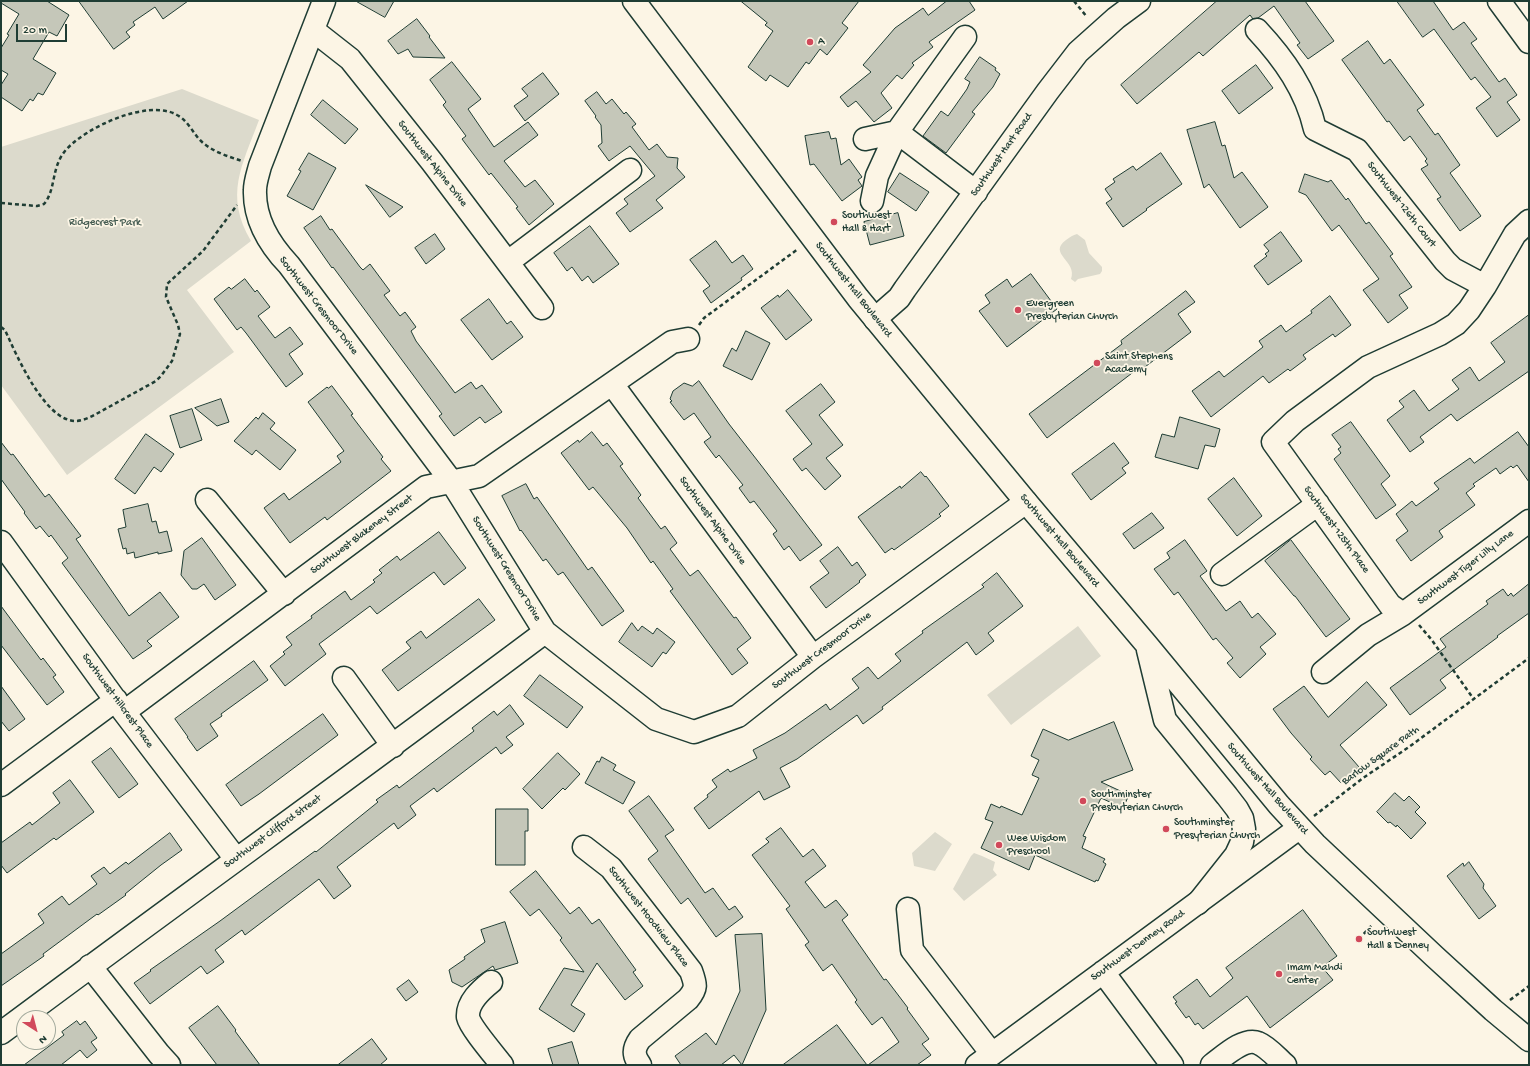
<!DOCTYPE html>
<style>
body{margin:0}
#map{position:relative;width:1530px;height:1066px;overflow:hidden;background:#fcf5e5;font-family:"Gochi Hand",sans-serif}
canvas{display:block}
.frame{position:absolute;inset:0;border:2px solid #1f3d34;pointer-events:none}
.north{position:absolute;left:16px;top:1010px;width:40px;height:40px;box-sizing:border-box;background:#fcf5e5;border:1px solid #a4ab9e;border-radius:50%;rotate:144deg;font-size:11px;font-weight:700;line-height:16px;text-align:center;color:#1f3d34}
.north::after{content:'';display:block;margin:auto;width:14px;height:18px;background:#d1495b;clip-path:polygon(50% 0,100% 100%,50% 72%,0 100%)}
.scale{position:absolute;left:16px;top:24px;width:51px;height:18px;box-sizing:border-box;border:2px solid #1f3d34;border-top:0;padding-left:5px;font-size:12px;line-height:14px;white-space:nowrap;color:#1f3d34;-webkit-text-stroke:3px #fcf5e5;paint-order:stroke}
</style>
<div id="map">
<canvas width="1530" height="1066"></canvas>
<div class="frame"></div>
<div class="north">N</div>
<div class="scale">20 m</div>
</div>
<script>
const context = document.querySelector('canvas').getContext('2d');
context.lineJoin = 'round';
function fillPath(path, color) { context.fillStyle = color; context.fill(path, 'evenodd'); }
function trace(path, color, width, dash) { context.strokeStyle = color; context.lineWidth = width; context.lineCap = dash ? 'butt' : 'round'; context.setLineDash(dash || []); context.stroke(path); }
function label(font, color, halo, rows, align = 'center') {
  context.font = font + ' "Gochi Hand",sans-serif'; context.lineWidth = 3.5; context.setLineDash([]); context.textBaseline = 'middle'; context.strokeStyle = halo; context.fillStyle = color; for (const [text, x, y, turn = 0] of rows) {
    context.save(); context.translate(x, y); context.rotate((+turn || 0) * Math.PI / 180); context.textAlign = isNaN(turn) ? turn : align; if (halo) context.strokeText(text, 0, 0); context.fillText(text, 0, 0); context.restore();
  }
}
fillPath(new Path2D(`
 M182 89 259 120C242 166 224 195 251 241L187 290 234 352 67 475 1 385V147Z
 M1077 234 1085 240 1089 253 1102 267V271L1100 274 1078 279 1075 282 1071 279C1078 261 1047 254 1066 240 1070 237 1073 235 1077 234Z
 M1078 626 1101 656 1011 725 987 695Z
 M935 832 952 844 935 871 914 866 912 853Z
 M974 853 982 856 995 862 993 870 997 875 964 901 953 889 971 856Z`), '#dcdacc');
const building = new Path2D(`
 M1 1H47L69 15 57 36 49 32 33 59 56 73 43 95 38 93 33 101 30 99 22 111 1 97V85L8 74 1 70V48L9 35 7 34 19 14 1 3Z
 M79 1H188L163 19 155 7 133 22 135 25 126 32 130 37 114 49Z
 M356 1H394L385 17Z
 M741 1H859L842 23 848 28 827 55 820 49 809 64 806 62 788 87 770 75 766 81 748 67 773 31 765 25 767 23Z
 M947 1H969L975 10 929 42 933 47 912 63 914 65 902 79 897 75 881 93 892 108 874 122 856 101 848 107 840 97 871 72 863 65 895 28 923 8 928 15Z
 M1217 1H1305L1334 41 1308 59 1297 45 1300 43 1274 6 1258 18 1253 19 1250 15 1203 56 1199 52 1137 104 1121 85Z
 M1397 1H1433L1453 30 1464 22 1477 39 1471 43 1499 82 1505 78 1517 95 1507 102 1520 120 1497 137 1476 108 1491 97 1475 77 1471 80 1434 29 1423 37Z
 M417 19 430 36 429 37 445 58 413 57 408 49 398 54 388 41Z
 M1368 41 1384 64 1390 59 1424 105 1417 110 1435 135 1438 133 1460 165 1450 173 1481 216 1460 231 1437 199 1441 197 1421 169 1428 165 1425 161 1427 159 1410 136 1404 141 1389 121 1387 122 1342 60Z
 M980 57 996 68 995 70 1000 74 993 87 972 112 975 114 946 153 923 136 941 111 948 116 967 89 970 82 965 79Z
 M452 62 481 99 468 109 494 147 528 122 538 135 504 161 525 187 535 180 554 204 529 225 516 208 518 207 491 173 489 175 462 139 466 136 443 105 446 102 430 80Z
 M1256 65 1273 88 1239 114 1222 91Z
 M543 73 559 94 525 121 514 106 528 96 522 89Z
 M597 92 606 104 612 99 624 114 626 112 636 124 632 127 649 150 657 144 667 157 678 158 677 168 685 177 656 200 663 208 630 232 616 213 628 204 624 199 655 176 630 146 609 161 598 146 602 143 601 125 595 117 596 116 585 101Z
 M323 100 358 129 345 144 311 115Z
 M1215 122 1222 146 1225 145 1234 178 1242 172 1268 207 1240 228 1209 184 1204 188 1187 130Z
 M829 132 831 139 836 138 841 165 849 159 862 177 858 180 862 186 842 201 814 164 810 165 805 136Z
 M309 153 336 168 313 210 287 196 301 171 299 170Z
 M1161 153 1182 184 1146 209 1147 210 1123 227 1106 203 1112 199 1105 189 1115 182 1113 179 1133 166 1136 170Z
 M900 173 929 192 916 211 888 192Z
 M1305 174 1328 182 1331 180 1346 200 1348 198 1366 224 1369 222 1393 254 1390 256 1412 287 1399 295 1408 308 1388 323 1363 290 1379 279 1339 225 1332 231 1306 195 1299 192Z
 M366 185 403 207 390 217Z
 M898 213 904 236 870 245 864 222Z
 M321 216 330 230 332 229 360 267 363 270 370 264 390 291 384 295 400 316 405 312 416 327 411 331 416 341 455 393 471 382 476 389 482 385 502 412 485 423 480 417 454 436 439 416 442 414 333 267 332 268 304 228Z
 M590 226 619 264 593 283 588 276 582 281 572 267 567 271 554 253Z
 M1281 232 1302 261 1268 285 1254 266 1267 256 1265 254 1269 251 1264 245Z
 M435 234 445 249 426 264 415 248Z
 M716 241 732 263 743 255 753 269 741 278 742 280 711 303 703 291 710 286 690 260Z
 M1031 274 1057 309 1007 347 979 311 990 303 985 295 1007 279 1012 287Z
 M245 279 255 292 257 290 270 307 258 316 275 338 290 327 303 344 289 354 303 374 286 387 246 333 241 327 237 330 214 299 229 287 231 289Z
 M788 290 812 320 786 340 761 308 778 295 779 297Z
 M1186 291 1195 302 1178 314 1191 332 1141 370 1140 367 1047 438 1029 414 1122 344 1121 341Z
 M1330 296 1351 325 1335 337 1333 334 1303 355 1306 359 1290 371 1288 369 1269 383 1263 376 1211 417 1192 391 1219 371 1224 377 1263 347 1259 341 1281 325 1286 332 1312 313 1311 311Z
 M489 299 507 324 511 321 523 337 492 360 461 320Z
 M1529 315V371L1457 421 1451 414 1420 437 1424 442 1410 452 1387 420 1404 407 1399 401 1414 390 1429 411 1459 389 1452 380 1470 367 1479 381 1505 362 1491 343Z
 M746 331 770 343 752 380 723 366 732 348 736 351Z
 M699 381 729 424 764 469 822 545 800 561 789 546 784 550 773 534 777 531 754 501 750 503 739 488 743 485 719 455 716 458 704 442 711 437 694 413 684 420 670 402 672 401 670 399 673 391 684 383 692 386Z
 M821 384 835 402 819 415 843 445 826 458 841 476 825 490 806 468 802 471 793 459 812 444 786 411Z
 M332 386 353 414 351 415 383 457 381 459 391 471 327 520 325 517 290 543 264 508 284 493 289 500 341 462 337 456 344 451 308 402 327 387 328 388Z
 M221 399 229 422 217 426 195 408Z
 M192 409 202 440 180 448 170 416Z
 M263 413 275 423 270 429 296 450 280 470 256 450 252 455 234 441 256 417 258 419Z
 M1180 417 1220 429 1215 447 1205 445 1198 469 1155 457 1162 434 1174 437Z
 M1351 422 1390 476 1381 484 1396 505 1376 519 1334 459 1341 453 1338 449 1341 447 1332 435Z
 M592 432 603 446 607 443 623 464 620 466 641 495 638 498 661 529 665 526 677 543 670 549 690 576 698 570 734 618 736 617 751 638 737 649 748 663 732 675 670 591 673 589 653 561 651 563 627 528 593 487 589 490 561 453 578 440 579 442Z
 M1518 432 1529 447V482L1517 465 1513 468 1511 466 1500 474 1496 468 1473 484 1475 486 1466 493 1475 505 1439 531 1443 537 1411 561 1396 540 1408 531 1396 514 1412 501 1416 506 1439 489 1434 483 1470 458 1474 463Z
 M146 434 174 454 161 472 154 467 135 494 115 479Z
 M1 442 11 455 13 454 45 497 49 494 81 536 76 539 129 616 160 592 179 617 147 641 152 646 133 659 62 563 68 558 51 535 49 537 40 526 36 529 24 513 25 512 1 479Z
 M1114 443 1129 463 1122 468 1126 473 1091 500 1072 474Z
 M921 472 925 477 926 476 949 506 939 514 941 516 926 527 894 550 892 548 885 553 858 517 900 486 901 488Z
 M1234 478 1262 516 1237 536 1208 499Z
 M526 484 534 499 537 497 588 570 592 567 624 611 602 626 563 572 558 575 546 559 543 561 521 530 520 531 502 496Z
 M148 504 152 522 156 521 159 533 167 531 172 551 158 554V552L135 558 134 552 127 554 126 548 123 549 118 529 126 527 123 510Z
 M1152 513 1164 528 1134 549 1123 534Z
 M439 532 466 568 444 585 434 572 377 614 370 606 319 644 326 654 285 686 270 666 285 654 283 652 292 645 286 637 312 618 311 616 345 591 351 600 375 582 373 580 382 573 379 570 397 556 400 560Z
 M202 538 236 585 215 600 204 584 197 589H192L181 575 184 551Z
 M1185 540 1207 571 1200 576 1226 611 1240 601 1252 618 1258 613 1276 634 1260 647 1266 654 1240 678 1227 663 1233 658 1216 638 1213 640 1178 592 1174 595 1154 569 1170 558 1167 553Z
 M1291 540 1350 619 1326 637 1295 596H1294L1265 561Z
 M838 547 852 566 857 562 866 575 859 581 860 582 826 608 810 587 829 573 820 561Z
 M997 573 1023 606 988 633 994 641 976 655 967 642 882 707 883 709 863 724 857 715 797 759 780 768 790 787 764 800 759 791 709 829 694 808 708 797 707 795 717 787 712 780 728 769 730 772 757 758 753 750 785 733 826 704 830 710 859 688 852 679 868 667 878 679 901 661 895 654 923 633 922 631 984 587 982 585Z
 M1529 584V613L1497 636 1498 637 1440 680 1446 688 1410 715 1390 688 1446 647 1440 639 1488 604 1486 601 1503 589 1508 596 1511 593 1513 596Z
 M479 599 495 620 398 691 382 670 411 648 406 642 421 631 426 638Z
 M1 606 41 660 43 658 56 675 53 677 64 692 47 705 1 645Z
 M632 623 638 631 642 626 653 634 657 628 675 642 666 654 663 652 652 667 619 642Z
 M254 661 268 680 221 714 222 716 210 724 218 736 197 751 187 737H188L175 719Z
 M540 675 583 707 567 728 524 696Z
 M1367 682 1387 705 1340 745 1359 767 1341 783 1330 771 1325 775 1310 759 1312 757 1291 733 1273 709 1304 686 1328 717Z
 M1 686 25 719 9 731 1 721Z
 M510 705 524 724 506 737 513 745 501 754 496 747 437 792 434 788 410 806 416 815 398 829 394 823 337 867 351 886 334 899 319 879 245 935 242 930 215 950 224 962 207 974 201 966 150 1004 134 983 151 971 150 970 220 921 315 851 316 852 378 802 376 800 397 785 399 788 474 731 472 728 494 711 497 715Z
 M323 714 338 735 259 794 241 806 226 785Z
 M1114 722 1133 770 1101 782 1129 795 1123 808 1101 798 1083 836 1086 837 1082 848 1105 859 1103 862 1106 864 1098 881 1096 880 1095 882 1035 855 1029 870 981 848 993 822 985 819 991 804 1000 808 1001 806 1022 815 1039 778 1032 775 1039 760 1031 756 1043 729 1068 740Z
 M111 748 138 784 119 798 92 762Z
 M558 753 580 774 565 790 563 788 542 809 523 789Z
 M602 757 616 765 613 770 635 782 623 804 585 783 597 761 599 762Z
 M70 780 94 812 56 840 54 838 7 873 1 865V843L30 822 32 825 60 803 53 793Z
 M1395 793 1404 801 1409 796 1420 807 1415 812 1426 823 1411 839 1397 825 1396 827 1390 822 1388 823 1377 812Z
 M649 796 674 830 665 836 705 893 713 888 729 910 735 906 743 917 716 937 688 898 681 904 648 859 658 851 629 811Z
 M496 809H528V831H525V865H496Z
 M781 828 803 857 813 849 826 866 805 882 825 908 836 900 848 915 842 920 884 980 886 979 908 1008 907 1009 929 1039 922 1044 931 1055 917 1065H868L899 1042 882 1017 872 1025 855 1002 857 1000 832 964 823 971 805 945 809 942 786 909 790 906 752 855 769 842 766 839Z
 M170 833 182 850 161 865 125 894 126 895 98 915 97 914 43 954 44 956 1 986V954L44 923 38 914 62 896 69 905 97 884 91 876 104 867 110 874 126 862 128 864Z
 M1469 862 1484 884 1483 888 1496 906 1479 919 1447 876 1463 863 1464 866Z
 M536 871 570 914 579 907 592 924 599 919 636 970 633 972 643 986 625 1000 597 963 571 1005 585 1014 574 1032 539 1009 564 968 584 972 560 940 562 938 539 909 530 916 510 892Z
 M1303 910 1337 956 1322 967 1333 980 1270 1028 1247 996 1203 1029 1198 1023 1195 1025 1189 1016 1186 1018 1175 1003 1177 1002 1173 997 1197 979 1210 997 1233 978 1226 968Z
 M505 922 518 963 495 970 493 966 462 987 452 982 449 970 465 959 464 957 485 942 481 930Z
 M762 934 766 1010 742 1065 734 1055 721 1065H681L675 1056 706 1033 716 1045 740 991 735 935Z
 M409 980 418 992 406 1001 397 989Z
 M218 1006 236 1030 235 1031 260 1065H217L189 1028Z
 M77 1021 80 1025 85 1021 97 1038 91 1042 97 1050 87 1058 80 1050 61 1065H24L64 1035 62 1032Z
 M837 1025 867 1065H783Z
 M372 1039 387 1059 380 1065H338Z
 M572 1042 579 1065H553L548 1049Z`);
fillPath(building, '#c5c7b9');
trace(building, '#1f3d34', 1);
const minor = new Path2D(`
 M324 1 260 166C258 174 255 182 255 190 254 220 269 244 289 265L451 481 545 632 656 719 694 732 738 716 813 657 1026 502
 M1499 1 1529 42
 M313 30 350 59 432 162 542 308
 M1257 30C1284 59 1306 90 1315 129L1357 150 1445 261 1453 269 1485 286
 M865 139 897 132 976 192
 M872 201 877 176 897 132 965 37
 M508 262 630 170
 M875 319 899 298 905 289 1048 91 1078 52 1116 18 1139 1
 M612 384 813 657
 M207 500 284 594
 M1 542 124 712 236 859
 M1222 574 1318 504
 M1403 614 1390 605 1273 442 1295 421 1368 367 1440 334 1456 324 1469 310 1485 286 1515 234 1529 221
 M1323 672 1368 635 1403 614 1529 521
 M344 678 393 746
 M124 712 426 487 479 476 672 342 688 339
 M1 785 116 700
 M584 847 611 868 691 971C696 985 697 988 688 999L640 1039C633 1049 633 1055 640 1065
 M908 909 912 950 992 1054
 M90 966 159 1054 169 1065
 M1103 972 1172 1065
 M491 982C481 990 467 1002 468 1017 470 1027 495 1056 502 1065
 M1 1033C182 898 365 767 545 632
 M977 1065 1299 828
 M1212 1065C1223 1057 1244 1037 1258 1043 1268 1047 1277 1058 1285 1065`);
const major = new Path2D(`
 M634 1 858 298 1026 502 1147 645 1279 805 1315 844 1434 956 1493 1010 1529 1040
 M1148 650 1165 720 1227 796 1237 809 1242 818 1244 829 1242 842 1236 855 1198 903`);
trace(minor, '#1f3d34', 25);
trace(major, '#1f3d34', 25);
trace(new Path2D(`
 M1074 1 1087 17
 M1 203 37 206 44 204C56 190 51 168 65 151 84 128 148 98 177 115 187 120 192 131 199 139 210 151 227 156 242 161
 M699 325 704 318 798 249
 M1 327 5 330C16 354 44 420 75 421 83 421 91 417 98 413L156 381 161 376 172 361 180 334 178 325 166 297 167 284 203 251 237 205
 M1419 625 1431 639 1473 698
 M1314 816 1363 778 1409 747 1529 658
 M1359 939 1372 925
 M1510 1000 1529 986`), '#1f3d34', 2.5, [4, 3]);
trace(minor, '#fcf5e5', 22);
trace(major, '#fcf5e5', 22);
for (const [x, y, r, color] of [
 [810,42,4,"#d1495b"],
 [834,222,4,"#d1495b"],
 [1018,310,4,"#d1495b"],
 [1097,363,4,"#d1495b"],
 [1083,801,4,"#d1495b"],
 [1166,829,4,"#d1495b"],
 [999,845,4,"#d1495b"],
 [1359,939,4,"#d1495b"],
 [1279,974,4,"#d1495b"]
]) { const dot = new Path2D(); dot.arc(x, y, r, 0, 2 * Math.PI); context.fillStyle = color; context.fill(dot); trace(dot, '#fcf5e5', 1.5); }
label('11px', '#1f3d34', '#fcf5e5', [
 ["A",818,42],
 ["Southwest",842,216],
 ["Hall & Hart",842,229],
 ["Evergreen",1026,304],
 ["Presbyterian Church",1026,317],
 ["Saint Stephens",1105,357],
 ["Academy",1105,370],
 ["Southminster",1091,795],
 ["Presbyterian Church",1091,808],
 ["Southminster",1174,823],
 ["Presyterian Church",1174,836],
 ["Wee Wisdom",1007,839],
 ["Preschool",1007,852],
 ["Southwest",1367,933],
 ["Hall & Denney",1367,946],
 ["Imam Mahdi",1287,968],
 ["Center",1287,981]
], 'left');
label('11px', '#1f3d34', '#fcf5e5', [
 ["Southwest Hart Road",1002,155,-55],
 ["Southwest Alpine Drive",432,164,52],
 ["Southwest 126th Court",1401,205,52],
 ["Southwest Hall Boulevard",853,290,52],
 ["Southwest Cresmoor Drive",318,306,52],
 ["Southwest Alpine Drive",712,521,54],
 ["Southwest 125th Place",1336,530,54],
 ["Southwest Blakeney Street",362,535,-37],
 ["Southwest Hall Boulevard",1059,541,50],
 ["Southwest Tiger Lilly Lane",1466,568,-37],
 ["Southwest Cresmoor Drive",506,569,58],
 ["Southwest Cresmoor Drive",822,651,-37],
 ["Southwest Hillcrest Place",117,701,54],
 ["Barlow Square Path",1381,756,-36],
 ["Southwest Hall Boulevard",1267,789,49],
 ["Southwest Clifford Street",273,832,-36],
 ["Southwest Hoodview Place",648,917,52],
 ["Southwest Denney Road",1138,946,-36]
]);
label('11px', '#455c52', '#fcf5e5', [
 ["Ridgecrest Park",105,223]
]);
</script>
